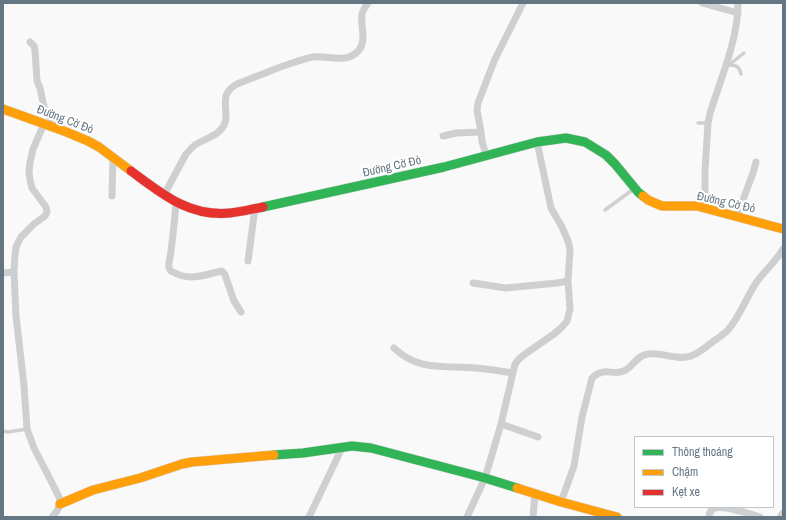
<!DOCTYPE html>
<meta charset="utf-8">
<style>
body{margin:0}
#map{position:relative;width:786px;height:520px;overflow:hidden;background:#f9f9f9;font-family:"Archivo Narrow",sans-serif}
canvas{display:block}
.frame{position:absolute;inset:0;border:4px solid #657683;pointer-events:none}
.legend{position:absolute;left:634px;top:436px;width:140px;height:72px;box-sizing:border-box;background:#fff;border:1px solid #c1c8cd;margin:0;padding:5px 7px;list-style:none;font-size:12px;color:#657683}
.legend li{display:flex;align-items:center;gap:8px;height:20px}
.legend b{width:20px;border:1px solid #c1c8cd}
</style>
<div id="map">
<canvas width="786" height="520"></canvas>
<div class="frame"></div>
<ul class="legend">
<li><b style="height:5px;background:#30b455"></b>Thông thoáng</li>
<li><b style="height:5px;background:#ff9f0a"></b>Chậm</li>
<li><b style="height:5px;background:#e5322d"></b>Kẹt xe</li>
</ul>
</div>
<script>
const context = document.querySelector('canvas').getContext('2d');
context.lineJoin = 'round';
function trace(path, color, width, dash) { context.strokeStyle = color; context.lineWidth = width; context.lineCap = dash ? 'butt' : 'round'; context.setLineDash(dash || []); context.stroke(path); }
function label(font, color, halo, rows, align = 'center') {
  context.font = font + ' "Archivo Narrow",sans-serif'; context.lineWidth = 4; context.setLineDash([]); context.textBaseline = 'middle'; context.strokeStyle = halo; context.fillStyle = color; for (const [text, x, y, turn = 0] of rows) {
    context.save(); context.translate(x, y); context.rotate((+turn || 0) * Math.PI / 180); context.textAlign = isNaN(turn) ? turn : align; if (halo) context.strokeText(text, 0, 0); context.fillText(text, 0, 0); context.restore();
  }
}
const fast = new Path2D(`
 M263 207 444 167 537 142 566 138 585 142 606 155 615 164 638 192 643 196
 M274 455 303 453 352 446 371 448 485 478 517 488`);
const slow = new Path2D(`
 M3 109 64 131 88 141 99 147 131 171
 M643 196 648 200 662 206H697L783 229
 M517 488 561 502 617 517
 M60 504 93 490 140 478 182 464 192 462 274 455`);
const jam = new Path2D(`
 M131 171C162 194 189 217 230 213 241 212 252 209 263 207`);
trace(fast, '#d5d6d7', 10);
trace(slow, '#d5d6d7', 10);
trace(jam, '#d5d6d7', 10);
trace(new Path2D(`
 M727 65C735 65 739 65 741 74
 M729 65 744 53
 M698 123H708
 M605 210 635 188
 M3 431 8 432 27 429`), '#cecfd0', 3.5);
trace(new Path2D(`
 M702 3 738 13
 M30 42 34 46 35 50 37 81 40 88 44 107 47 113 57 128
 M44 124 33 149 30 162 29 171 30 180 32 188 46 207 47 212 45 216 34 224 21 237 16 247 15 255 14 272 16 316 24 386 27 429 34 448 49 477 59 497 60 504 57 511 52 517
 M481 132 477 110 478 103 495 59 523 3
 M443 136 456 133 481 132 482 141 486 155
 M164 195 186 154C189 151 191 148 195 145 205 138 220 136 225 123 226 120 226 116 226 114 225 99 223 92 237 84 252 78 268 72 283 66 293 63 302 59 313 57 328 55 347 65 359 50 367 40 360 25 362 14 363 10 366 6 368 3
 M112 196 113 157
 M176 202C175 218 173 235 171 251 171 256 168 262 169 267 169 270 172 272 175 273 190 281 205 275 221 271L223 272 225 275 234 301 241 312
 M705 208V171L708 123 710 113C721 78 738 40 738 3
 M737 216 753 173 756 162
 M248 261 255 208
 M3 273 14 272
 M473 283 506 288 557 283 568 281
 M394 348C419 372 445 365 476 368 489 369 501 371 513 373
 M501 424 538 437
 M561 502 574 466 582 417 592 378C605 366 612 376 624 371 633 367 637 355 648 354 662 352 678 361 691 356 699 353 705 348 711 343 717 339 723 335 728 330 740 316 746 298 756 283 764 271 776 262 783 249
 M309 517 342 448
 M467 517 485 478 501 424 515 364 519 359 525 354 554 334 562 327 567 321 570 309 568 281 570 249 568 241 562 227 551 208 537 142
 M533 517 535 493
 M709 517C709 514 710 511 713 509 720 504 751 514 760 517
 M780 517 783 513`), '#cecfd0', 7);
trace(fast, '#30b455', 9);
trace(slow, '#ff9f0a', 9);
trace(jam, '#e5322d', 9);
label('12px', '#657683', '#fff', [
 ["Đường Cờ Đỏ",65,120,21],
 ["Đường Cờ Đỏ",392,167,-13],
 ["Đường Cờ Đỏ",726,203,13]
]);
</script>
